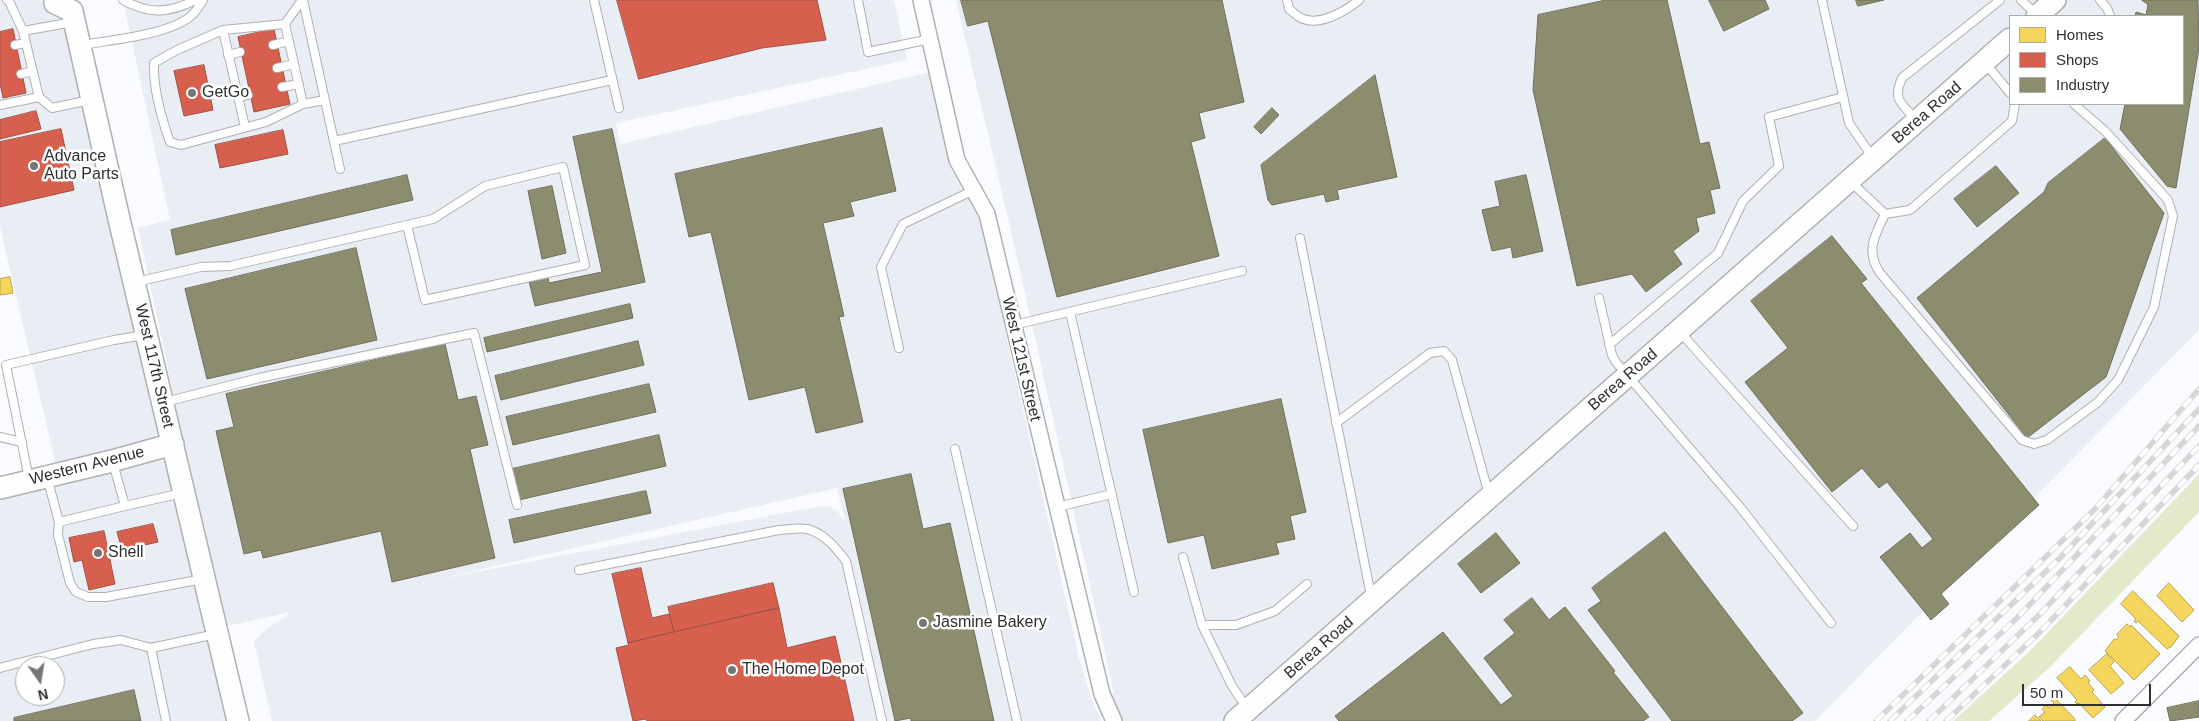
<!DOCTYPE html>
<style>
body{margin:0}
#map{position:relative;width:2199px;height:721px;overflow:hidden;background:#f9fbfe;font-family:Helvetica,sans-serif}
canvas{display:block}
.legend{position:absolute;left:2009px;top:15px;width:175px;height:90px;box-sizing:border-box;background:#fff;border:1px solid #abacad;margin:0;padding:6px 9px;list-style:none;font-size:15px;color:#2e2f31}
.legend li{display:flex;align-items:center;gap:10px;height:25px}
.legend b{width:25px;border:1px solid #abacad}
.north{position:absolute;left:15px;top:656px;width:50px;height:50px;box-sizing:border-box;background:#fff;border:1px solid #abacad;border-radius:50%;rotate:167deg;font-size:14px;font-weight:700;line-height:20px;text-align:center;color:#2e2f31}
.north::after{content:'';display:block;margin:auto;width:18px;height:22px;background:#757679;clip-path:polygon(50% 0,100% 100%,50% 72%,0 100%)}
.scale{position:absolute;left:2022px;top:684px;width:129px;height:22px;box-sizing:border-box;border:2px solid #2e2f31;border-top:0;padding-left:6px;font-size:15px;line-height:18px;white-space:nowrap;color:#2e2f31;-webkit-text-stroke:4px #fff;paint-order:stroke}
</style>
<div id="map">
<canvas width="2199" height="721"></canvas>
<ul class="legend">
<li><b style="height:14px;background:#f6d55c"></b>Homes</li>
<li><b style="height:14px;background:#d6604d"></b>Shops</li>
<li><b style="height:14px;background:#8c8c6e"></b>Industry</li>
</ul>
<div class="north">N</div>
<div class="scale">50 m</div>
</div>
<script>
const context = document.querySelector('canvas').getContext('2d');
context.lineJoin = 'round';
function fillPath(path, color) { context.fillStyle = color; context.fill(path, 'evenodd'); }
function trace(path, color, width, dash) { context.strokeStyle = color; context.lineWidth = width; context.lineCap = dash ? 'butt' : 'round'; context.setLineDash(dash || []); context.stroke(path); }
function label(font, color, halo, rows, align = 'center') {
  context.font = font + ' Helvetica,sans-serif'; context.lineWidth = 5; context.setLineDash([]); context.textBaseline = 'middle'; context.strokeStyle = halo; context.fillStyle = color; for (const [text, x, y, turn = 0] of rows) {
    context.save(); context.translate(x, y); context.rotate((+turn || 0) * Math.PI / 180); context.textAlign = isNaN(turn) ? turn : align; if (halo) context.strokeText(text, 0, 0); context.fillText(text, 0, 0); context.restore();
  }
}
fillPath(new Path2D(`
 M0 0H55L72 11 238 721H0V488L58 474 0 227ZM25 666H55V696H25Z
 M123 0H894L907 60 616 123 620 144 930 72 949 161 980 219 1079 658 1092 701 1101 721H272L254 642 262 633 291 612 223 627 138 228 170 220ZM837 488 845 522 838 512 829 506 816 507 434 580Z
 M956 0H2199V330L1815 721H1114L1113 688 1012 235ZM2010 16H2183V104H2010Z`), '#e9eef5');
fillPath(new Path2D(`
 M2199 474V512L2049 668 1989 721H1953L2031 650Z`), '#e4e9cc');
const homes = new Path2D(`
 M10 277 13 293 0 295V279Z
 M2169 583 2194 610 2182 622 2157 596Z
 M2133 591 2179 636 2172 646 2167 649 2138 621 2136 623 2134 621 2136 619 2121 604Z
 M2127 624 2130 627 2131 625 2160 654 2134 680 2105 651 2114 639 2116 640 2119 637 2117 635Z
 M2107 654 2114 662 2110 666 2124 683 2111 694 2089 670Z
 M2070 667 2081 679 2085 675 2090 681 2088 683 2094 690 2092 692 2105 707 2093 718 2079 703 2077 704 2075 702 2077 700 2057 678Z
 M2054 697 2075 719V721H2043L2039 717 2045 712 2042 709 2046 705 2049 708 2054 703 2051 700Z
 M2035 715 2041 721H2029Z`);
fillPath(homes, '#f6d55c');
trace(homes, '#baa34f', 1);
const shops = new Path2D(`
 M617 0H817L826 40 762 48 639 79Z
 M13 29 26 93 3 98 0 83V32Z
 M274 29 290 104 254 112 238 37Z
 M204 65 213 110 184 116 174 71Z
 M36 111 41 129 0 139V120Z
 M61 129 74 190 0 207V142Z
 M283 130 288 154 220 168 215 145Z
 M153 524 158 542 122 550 117 532Z
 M104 531 115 584 89 590 82 560 74 562 69 538Z
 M641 568 652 618 669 614 674 632 628 643 612 574Z
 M773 583 779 608 674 632 668 607Z
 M779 608 787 648 835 636 854 721H647L646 719 633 721 616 648 629 645 628 643Z`);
fillPath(shops, '#d6604d');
trace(shops, '#a45145', 1);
const industry = new Path2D(`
 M961 0H1222L1244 102 1199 113 1205 138 1191 142 1219 256 1057 297 988 21 968 26Z
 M1606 0H1667L1700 144 1709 142 1720 188 1710 190 1715 213 1696 218 1699 231 1673 251 1682 264 1646 292 1632 274 1577 286 1533 90 1538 15Z
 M1709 0H1765L1769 9 1724 31Z
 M1856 0H1884L1858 6Z
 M2142 0H2198L2199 48 2176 188 2167 186 2120 129 2125 104H2183V16H2135L2136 12 2146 15 2148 5Z
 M1375 75 1397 177 1337 190 1339 199 1326 202 1324 194 1272 205 1268 200 1261 165Z
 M1272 108 1279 115 1261 134 1254 127Z
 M882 128 896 191 850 202 854 216 823 223 844 316 839 317 863 422 816 433 805 387 749 400 711 232 689 237 675 174Z
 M612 129 645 282 535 306 529 281 548 277 549 283 602 272 573 137Z
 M2105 138 2164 213 2106 377 2027 438 1917 298 2044 192 2048 183Z
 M1996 166 2019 193 1977 227 1954 199Z
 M407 175 413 200 176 255 171 230Z
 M1526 175 1543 251 1513 258 1511 247 1492 251 1482 210 1500 206 1495 182Z
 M552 186 566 253 542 259 528 191Z
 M1832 236 1867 279 1861 283 2039 505 1941 594 1949 604 1931 620 1880 557 1910 533 1922 548 1933 539 1887 482 1879 488 1862 468 1832 492 1745 382 1788 348 1751 301Z
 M356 248 377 340 207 379 185 289Z
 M630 304 633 318 487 352 484 338Z
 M638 341 644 365 501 400 495 376Z
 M445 344 458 400 476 396 488 445 470 449 495 558 392 582 381 531 263 558 261 550 244 554 216 431 234 427 226 394Z
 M649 384 656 412 513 445 506 417Z
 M1281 399 1306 512 1290 516 1295 539 1276 543 1279 554 1212 569 1204 535 1168 543 1143 430Z
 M659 435 666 466 519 500 512 469Z
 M911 474 923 529 950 523 994 721H911V718L895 721 843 489Z
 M646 491 651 513 514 543 509 520Z
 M1665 532 1803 713 1792 721H1672L1588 610 1601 601 1592 588Z
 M1496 533 1520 563 1481 593 1458 564Z
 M1532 598 1549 620 1565 607 1615 671 1613 672 1649 717 1643 721H1339L1335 716 1443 632 1501 705 1513 696 1484 658 1515 633 1504 620Z
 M134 690 141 721H14V718Z
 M2199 701V717L2170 721 2167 708Z`);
fillPath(industry, '#8c8c6e');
trace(industry, '#70705c', 1);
const lane = new Path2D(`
 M7 0 9 1 23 31 73 22
 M123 0C150 15 169 13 196 0
 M302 0 285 24 303 104 325 100
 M303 0 340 169
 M594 0 619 108
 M858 0 868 52 930 39
 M1287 0 1289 9C1293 12 1297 16 1301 18 1319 27 1346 11 1359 0
 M1822 0 1849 123 1873 158
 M2021 0 2036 14
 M2100 0 2107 8 2110 16
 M285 24 223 30 177 50 154 63C153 90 161 117 170 142L181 145 266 122 303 104
 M223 30 245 127
 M23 31 39 97
 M15 45 26 43
 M82 45C112 40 168 35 191 16 196 12 200 5 203 0
 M273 45 289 41
 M228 55 240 52
 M1986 64 2010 93
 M277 68 294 64
 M21 74 33 71
 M282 87 299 84
 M238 97 248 95
 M0 105 39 97 52 108 90 100
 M1916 120C1902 103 1892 101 1902 78L2000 0
 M334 141 612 80
 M1851 182 1885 214 1910 210 2012 121 2015 104
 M1885 214C1875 235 1865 251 1880 273L2022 440 2034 444 2047 440 2098 402 2118 380 2154 307 2173 216 2168 200 2105 131 2074 104
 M1300 238 1371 596
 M136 282 201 267 230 266 433 219 485 186 563 167 585 265 425 300 407 225
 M1599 298 1612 355 1616 362 1740 507 1831 623
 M1070 312 1134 592
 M1014 325 1242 271
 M1680 332 1853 526
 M1609 345 1718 253 1743 201 1779 166 1769 117 1843 97
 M899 348 881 267 903 224 974 190
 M165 402 259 378 474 333 517 505
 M1336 423 1430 353 1444 351 1452 360 1489 495
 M0 437 22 442
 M955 449 1017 721
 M47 477 59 522 125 506 113 463
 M29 479 6 365 114 340 145 335
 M125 506 182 493
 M1057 507 1112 494
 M59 522 58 535 70 583 76 592 88 597H106L203 579
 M1183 557 1202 625 1232 686 1247 708
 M579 570 779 530C787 530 798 527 807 529 824 533 836 548 846 561L882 721
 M1202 625H1236L1275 611 1307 584
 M151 648 166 721
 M0 668 93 644 121 640 151 648 216 634`);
const street = new Path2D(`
 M921 0 957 160 987 214 1102 694 1114 721
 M2123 721 2199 645`);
const secondary = new Path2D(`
 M55 0V3L72 11
 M72 11 119 219 238 721
 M2037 16 2055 0
 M0 488 112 461 173 444
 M1235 721 2010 39`);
trace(lane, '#aeb0b2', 10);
trace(street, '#aeb0b2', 18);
trace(secondary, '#aeb0b2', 24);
trace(lane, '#fefeff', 8);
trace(street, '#fefeff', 15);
trace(secondary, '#fefeff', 21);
const rail = new Path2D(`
 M1876 721 2095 509 2199 389
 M1890 721 2061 557 2199 409
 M1907 721 2018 617 2199 426
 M1929 721 2039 615 2199 446
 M1946 721 2039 633 2199 465`);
trace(rail, '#d6d6d7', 5.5);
trace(rail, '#fff', 4, [11]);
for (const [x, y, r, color] of [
 [192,93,5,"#757679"],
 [34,166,5,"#757679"],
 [98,553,5,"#757679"],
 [923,623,5,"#757679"],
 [732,670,5,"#757679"]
]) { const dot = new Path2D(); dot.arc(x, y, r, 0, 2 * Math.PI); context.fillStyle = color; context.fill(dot); trace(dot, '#fff', 2); }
label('16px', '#2e2f31', '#fff', [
 ["GetGo",202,93],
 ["Advance",44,157],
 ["Auto Parts",44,175],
 ["Shell",108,553],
 ["Jasmine Bakery",933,623],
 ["The Home Depot",742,670]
], 'left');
label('16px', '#2e2f31', '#fff', [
 ["Berea Road",1927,113,-41],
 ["West 121st Street",1021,359,77],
 ["West 117th Street",154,366,77],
 ["Berea Road",1623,380,-41],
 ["Western Avenue",87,466,-14],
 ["Berea Road",1319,648,-41]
]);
</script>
